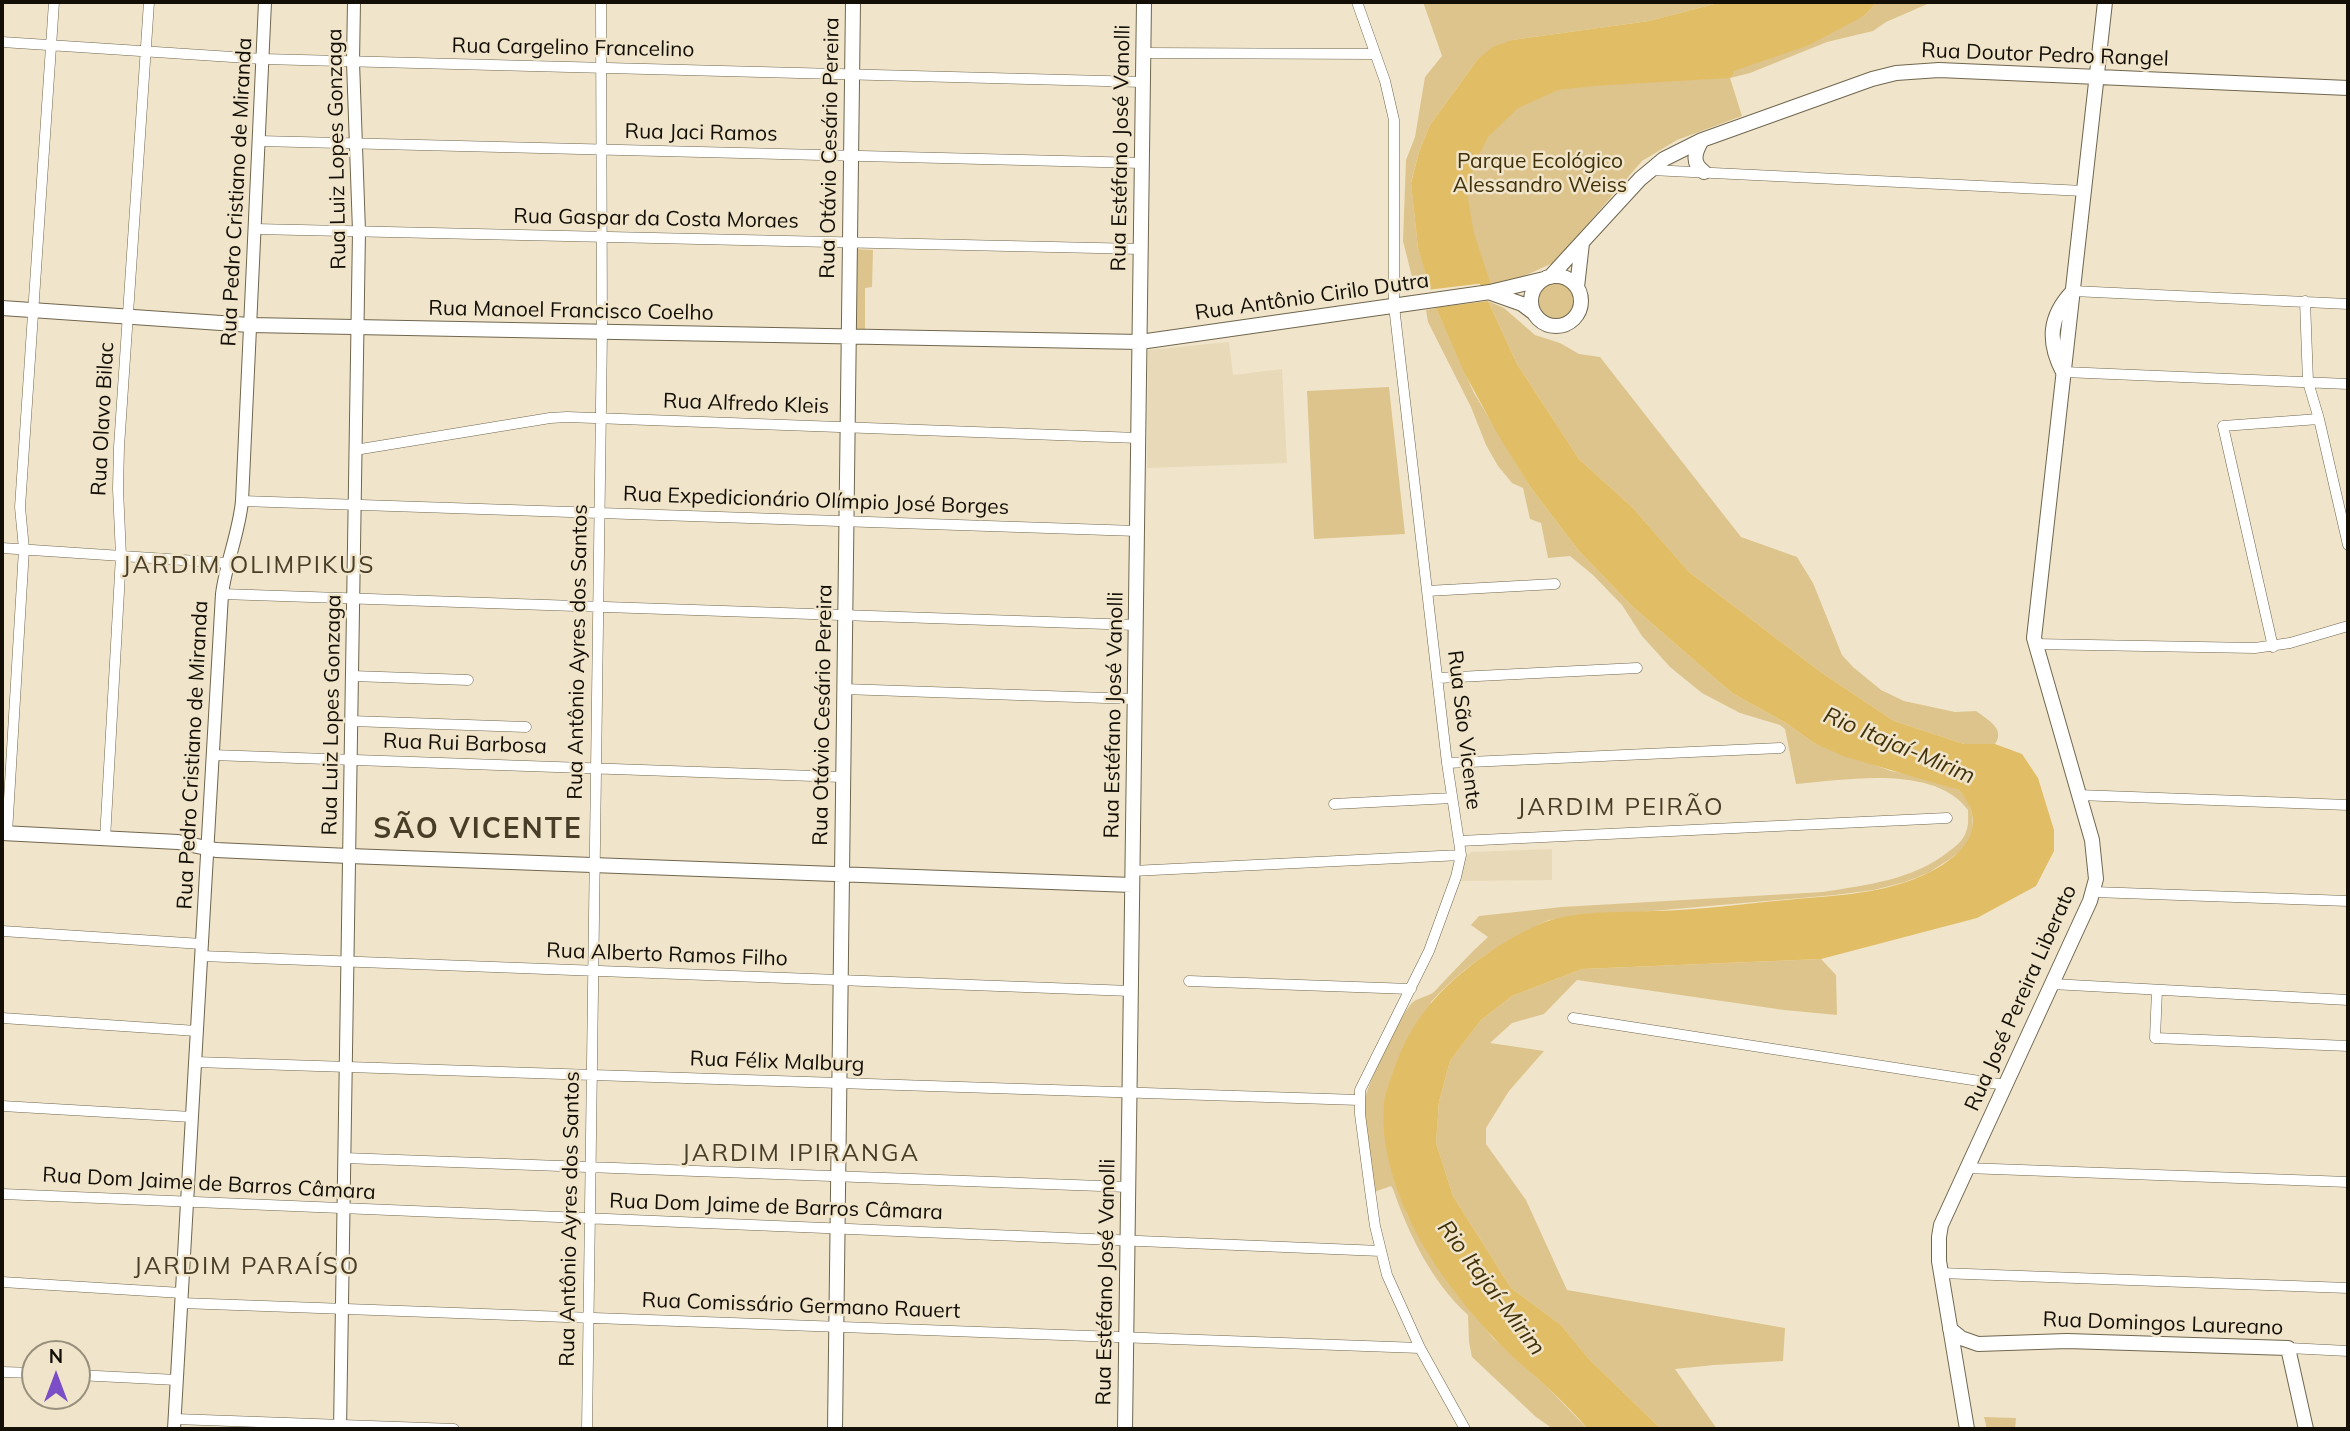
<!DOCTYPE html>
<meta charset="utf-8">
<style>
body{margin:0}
#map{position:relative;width:2350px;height:1431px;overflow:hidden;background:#f0e5ca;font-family:Mulish,sans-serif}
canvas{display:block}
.frame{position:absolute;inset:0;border:4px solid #130f06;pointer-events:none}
.north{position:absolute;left:21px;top:1340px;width:70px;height:70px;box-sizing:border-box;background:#f0e5ca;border:2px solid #988f7c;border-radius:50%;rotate:0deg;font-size:19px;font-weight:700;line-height:28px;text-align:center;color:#130f06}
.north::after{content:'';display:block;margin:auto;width:24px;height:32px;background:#7b4dc6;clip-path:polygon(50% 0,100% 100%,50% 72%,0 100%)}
</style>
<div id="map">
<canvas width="2350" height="1431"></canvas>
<div class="frame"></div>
<div class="north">N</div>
</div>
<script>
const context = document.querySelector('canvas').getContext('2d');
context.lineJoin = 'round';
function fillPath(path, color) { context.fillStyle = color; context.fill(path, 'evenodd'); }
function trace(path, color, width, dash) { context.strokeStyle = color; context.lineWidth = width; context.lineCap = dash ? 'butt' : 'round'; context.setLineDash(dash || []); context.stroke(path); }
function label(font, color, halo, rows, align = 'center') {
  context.font = font + ' Mulish,sans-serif'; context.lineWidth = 5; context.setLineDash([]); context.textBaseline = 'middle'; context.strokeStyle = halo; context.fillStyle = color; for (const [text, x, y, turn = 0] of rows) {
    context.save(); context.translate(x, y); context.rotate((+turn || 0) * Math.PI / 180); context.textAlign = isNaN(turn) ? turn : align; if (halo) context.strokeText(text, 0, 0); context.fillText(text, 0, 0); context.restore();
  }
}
fillPath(new Path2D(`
 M1229 342 1233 375 1282 369 1287 463 1147 468 1148 350Z
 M1552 849V880L1461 881 1465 857 1471 852Z`), '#e8dab8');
fillPath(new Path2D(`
 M1423 2H1722L1649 21 1512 40 1478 59 1430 125 1419 152 1411 182 1418 248 1427 276 1424 285H1414L1403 241 1406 160 1415 137 1425 77 1442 56Z
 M1877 2H1932L1886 22 1873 31 1827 42 1750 73 1730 78 1742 116 1677 140 1642 161 1555 262 1511 282 1485 287 1469 234 1462 194 1470 161 1484 134 1515 104 1557 85 1593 81 1728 73 1864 16Z
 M856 249 873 250 872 287 865 288V330H855Z
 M1536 302a20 20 0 1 1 40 0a20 20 0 1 1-40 0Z
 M1488 301 1504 308 1535 335 1560 343 1579 354 1600 357 1741 537 1797 557 1813 583 1842 655 1853 667 1881 690 1904 701 1955 712 1976 711C1987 719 2006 729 1995 744H1964L1894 721 1822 673 1689 572 1632 507 1579 459 1517 364Z
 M1436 308 1474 393 1531 488 1579 551 1633 607 1732 693 1786 723 1814 743 1891 771 1914 775 1959 790 1968 801 1972 814 1973 832 1967 846 1950 859 1928 873 1905 882 1874 890 1835 895 1549 920C1505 940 1464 965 1431 1002L1394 1176 1407 1214 1429 1255 1493 1338 1548 1388 1588 1429H1553L1536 1417 1472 1357 1469 1342 1468 1315C1431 1281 1409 1235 1393 1189L1391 1186 1374 1192C1370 1162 1362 1130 1365 1100 1367 1085 1401 1014 1412 1003 1418 997 1429 997 1435 991 1452 973 1469 954 1488 937L1471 925 1479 916 1562 907 1823 892C1866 885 1913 880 1948 852 1955 847 1963 841 1966 832 1969 825 1968 818 1968 810 1934 764 1846 780 1796 784L1785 729 1780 725 1740 713 1702 693 1670 667 1642 636 1622 605 1593 575 1570 556 1548 558 1541 523 1530 519 1523 488 1512 483 1498 466 1486 445 1471 407 1428 322 1426 310Z
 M1389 387 1405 534 1314 539 1307 391Z
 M1821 959 1836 975 1837 1015 1784 1010 1577 980 1544 1014 1512 1023 1490 1043 1544 1051 1509 1091 1486 1128V1144L1526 1200 1567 1290 1785 1328 1783 1361 1714 1365 1675 1369 1717 1429H1661L1589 1359 1561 1325 1511 1288 1453 1196 1436 1143 1439 1102 1450 1061 1481 1020 1512 996 1582 969Z
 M1984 1417 2016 1418 2015 1429H1987Z`), '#ddc48c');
fillPath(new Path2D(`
 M1722 2H1877L1864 16 1809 45 1728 73 1593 81 1557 85 1515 104 1484 134 1470 161 1462 194 1469 234 1485 283 1488 301 1517 364 1579 459 1632 507 1689 572 1822 673 1894 721 1964 744H1995L2022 754 2038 778 2054 830V851L2036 886 1977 918 1821 959 1582 969 1512 996 1481 1020 1450 1061 1439 1102 1436 1143 1453 1196 1511 1288 1561 1325 1589 1359 1661 1429H1588C1576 1415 1562 1401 1548 1388 1530 1371 1510 1356 1493 1337 1470 1312 1447 1284 1429 1255 1403 1213 1379 1154 1384 1103 1386 1090 1392 1076 1396 1064 1416 1009 1455 973 1505 942 1519 934 1535 925 1551 920 1585 910 1620 913 1654 911 1698 910 1742 904 1786 900 1826 896 1868 895 1906 882 1947 868 1998 836 1959 790L1843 756 1814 743 1786 723 1732 693 1633 607 1579 551 1531 488 1497 433 1464 372 1436 308 1418 248 1411 183 1419 152 1430 125 1478 59 1493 47 1512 40 1649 21Z`), '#e1bd65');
fillPath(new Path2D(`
 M1485 283 1488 301 1433 308 1427 290Z`), '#f0e5ca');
trace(new Path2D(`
 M1485 283 1469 234 1462 194 1470 161 1484 134 1515 104 1557 85 1593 81 1728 73`), '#e1bd65', 10);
const minor = new Path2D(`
 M1357 2 1385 81 1394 120V306L1447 763 1461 855 1456 877 1429 951 1360 1090V1114L1370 1190 1375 1226 1387 1275 1420 1348 1465 1429
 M2 42 263 59 1143 82
 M1144 53 1374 54
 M259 141 1142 163
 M1651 170 2084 191
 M255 229 1141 249
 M2073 291 2348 304
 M2305 301 2308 382 2319 419 2348 545
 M2064 372 2348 384
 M355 450 550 418 567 417 1138 438
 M242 501 1137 531
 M2 548 227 563
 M1427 591 1555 584
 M222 594 1136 625
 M2034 644 2255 648 2290 643 2348 626
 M2273 647 2223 426 2319 419
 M352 676 468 680
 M1438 678 1637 668
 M843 689 1135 699
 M351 721 526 727
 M212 755 842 777
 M1447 763 1780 748
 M2078 795 2348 805
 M1334 804 1452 798
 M7 833 24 549 20 507 54 2
 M105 839 121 556 118 489 119 447 149 2
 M1459 841 1947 818
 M1132 871 1461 855
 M2094 892 2348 901
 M2 931 202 944
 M201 956 1131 991
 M1189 981 1411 989
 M2052 984 2348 1000
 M2157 990 2155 1038 2348 1046
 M2 1018 197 1031
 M1573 1018 2005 1085
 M195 1062 1359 1100
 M2 1106 192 1117
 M344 1158 1128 1187
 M1966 1168 2348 1182
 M2 1194 1381 1251
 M1940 1273 2348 1288
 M2 1282 182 1293
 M181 1303 1420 1348
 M2288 1348 2348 1351
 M2 1372 35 1373
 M77 1375 177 1380
 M175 1419 454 1429
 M587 1429 602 332 601 2`);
const tertiary = new Path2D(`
 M174 1429 222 594C226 562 239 533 242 501L265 2
 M340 1429 359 231 353 62 354 2`);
const secondary = new Path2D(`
 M1702 140C1695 152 1691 163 1704 172
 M1531 301a25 25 0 1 1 50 0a25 25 0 1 1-50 0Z
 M1550 277 1640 179 1664 159 1702 140 1872 79 1896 73 1939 70 2348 88
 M1577 287 1582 243
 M1491 293 1522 304 1534 313
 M2 308 250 325 1140 342 1490 292 1544 279
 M2063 372C2047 341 2049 316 2073 291
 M2 833 178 842 216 850 349 856 1132 885
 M1950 1329 1961 1338 1978 1344 2067 1341 2288 1348 2306 1429
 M835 1429 853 2
 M1125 1429 1144 2
 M1967 1429 1939 1261V1237L1941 1225 2090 901 2096 879 2092 840 2034 638 2105 2`);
trace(minor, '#70664e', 11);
trace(tertiary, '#70664e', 14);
trace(secondary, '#70664e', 16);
trace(minor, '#fff', 10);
trace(tertiary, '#fff', 12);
trace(secondary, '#fff', 14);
label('21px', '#130f06', '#f0e5ca', [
 ["Rua Cargelino Francelino",573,48,1],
 ["Rua Doutor Pedro Rangel",2045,55,2],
 ["Rua Jaci Ramos",701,133,1],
 ["Rua Otávio Cesário Pereira",830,148,-89],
 ["Rua Estéfano José Vanolli",1121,148,-89],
 ["Rua Luiz Lopes Gonzaga",337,149,-91],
 ["Rua Pedro Cristiano de Miranda",237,192,-87],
 ["Rua Gaspar da Costa Moraes",656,219,1],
 ["Rua Antônio Cirilo Dutra",1312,297,-8],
 ["Rua Manoel Francisco Coelho",571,311,1],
 ["Rua Alfredo Kleis",746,404,2],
 ["Rua Olavo Bilac",103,419,-87],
 ["Rua Expedicionário Olímpio José Borges",816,501,2],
 ["Rua Antônio Ayres dos Santos",578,652,-89],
 ["Rua Luiz Lopes Gonzaga",332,715,-89],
 ["Rua Otávio Cesário Pereira",823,715,-89],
 ["Rua Estéfano José Vanolli",1114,715,-89],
 ["Rua São Vicente",1464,730,83],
 ["Rua Rui Barbosa",465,744,2],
 ["Rua Pedro Cristiano de Miranda",193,755,-87],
 ["Rua Alberto Ramos Filho",667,955,2],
 ["Rua José Pereira Liberato",2021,998,-66],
 ["Rua Félix Malburg",777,1062,2],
 ["Rua Dom Jaime de Barros Câmara",209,1184,3],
 ["Rua Dom Jaime de Barros Câmara",776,1207,2],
 ["Rua Antônio Ayres dos Santos",570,1219,-89],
 ["Rua Estéfano José Vanolli",1106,1282,-89],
 ["Rua Comissário Germano Rauert",801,1306,2],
 ["Rua Domingos Laureano",2163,1324,2]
]);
label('21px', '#3f3008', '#f0e5ca', [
 ["Parque Ecológico",1540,162],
 ["Alessandro Weiss",1540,186]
]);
label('italic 23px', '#40310a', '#f0e5ca', [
 ["Rio Itajaí-Mirim",1899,746,23],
 ["Rio Itajaí-Mirim",1491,1288,53]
]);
context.letterSpacing = '2px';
label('24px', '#483e28', '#f0e5ca', [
 ["JARDIM OLIMPIKUS",249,566],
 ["JARDIM PEIRÃO",1621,808],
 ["JARDIM IPIRANGA",801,1154],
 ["JARDIM PARAÍSO",247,1267]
]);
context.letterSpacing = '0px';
context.letterSpacing = '2px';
label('bold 28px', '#483e28', '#f0e5ca', [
 ["SÃO VICENTE",478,830]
]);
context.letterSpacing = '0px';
</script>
